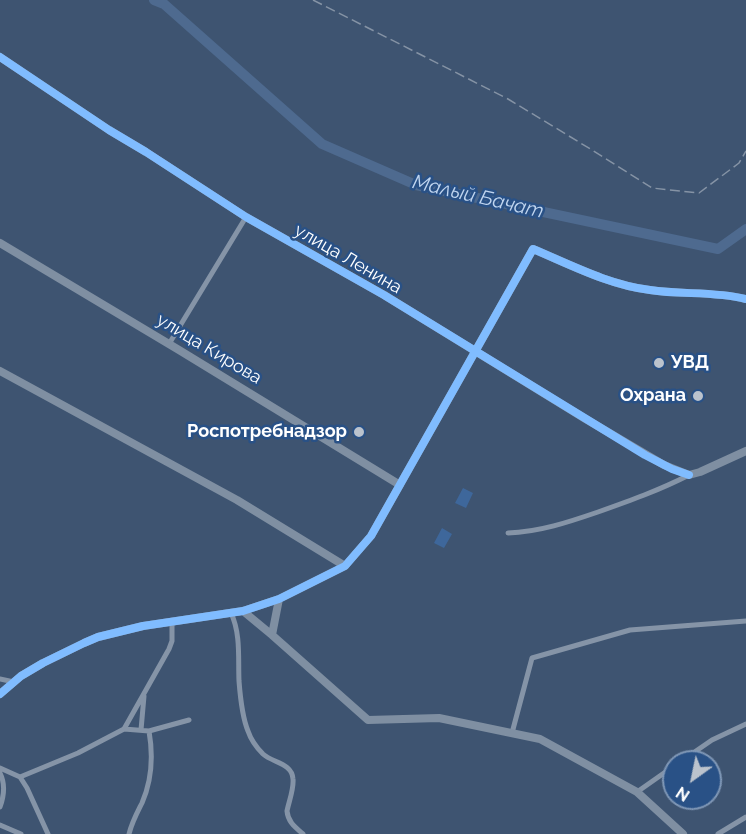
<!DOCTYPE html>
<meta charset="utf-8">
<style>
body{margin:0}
#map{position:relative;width:746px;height:834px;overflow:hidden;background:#3e5471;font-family:Raleway,sans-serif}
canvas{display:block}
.north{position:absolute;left:662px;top:750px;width:60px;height:60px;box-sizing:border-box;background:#295186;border:2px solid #7f97b6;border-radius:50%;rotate:213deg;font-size:16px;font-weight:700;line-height:24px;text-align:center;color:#fff}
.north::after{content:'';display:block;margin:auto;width:21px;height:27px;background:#bbc3cd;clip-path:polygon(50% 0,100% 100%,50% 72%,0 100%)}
</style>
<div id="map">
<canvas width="746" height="834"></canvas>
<div class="north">N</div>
</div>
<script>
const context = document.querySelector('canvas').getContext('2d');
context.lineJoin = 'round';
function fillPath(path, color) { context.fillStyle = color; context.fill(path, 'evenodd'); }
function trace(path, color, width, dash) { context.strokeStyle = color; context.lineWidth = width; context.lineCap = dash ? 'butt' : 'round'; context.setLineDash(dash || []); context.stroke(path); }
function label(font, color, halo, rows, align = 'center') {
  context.font = font + ' Raleway,sans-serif'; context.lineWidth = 5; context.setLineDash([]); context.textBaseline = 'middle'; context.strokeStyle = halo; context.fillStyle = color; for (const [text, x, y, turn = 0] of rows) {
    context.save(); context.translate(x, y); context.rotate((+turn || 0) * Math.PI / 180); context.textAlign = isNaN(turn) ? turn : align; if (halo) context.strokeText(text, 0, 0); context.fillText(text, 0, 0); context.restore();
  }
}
fillPath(new Path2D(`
 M463 488 473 493 466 508 455 503Z
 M442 528 452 534 444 548 434 543Z`), '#3e679b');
trace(new Path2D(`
 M154 0 164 4 322 144 416 185 718 249 746 229`), '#4e6a8f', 10);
trace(new Path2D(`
 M169 344 246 217
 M508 533C539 532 569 522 598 512 629 501 660 490 689 475
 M231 613C241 634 238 659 239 681 240 694 243 719 248 731 251 740 257 748 263 754 273 763 292 763 293 779 294 789 289 801 287 811 288 822 295 827 303 834
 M0 679 14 682
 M124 729 149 731 189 720
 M141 730 144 696
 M512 733 532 658 630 630 746 621
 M680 762 712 740 746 724
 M0 768 20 777 27 788 48 834
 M0 773C6 785 4 796 0 807
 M20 777 78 753 124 729 169 649 172 641V621
 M637 792 674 766
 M0 825 21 834
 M129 834C132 822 137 813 142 803 152 780 153 754 149 731
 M718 834 746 817`), '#8594a7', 5);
trace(new Path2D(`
 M0 57 109 130 146 152 246 217 384 295 584 418 664 465 689 475 700 472 746 451
 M0 243 179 350 400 485
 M0 371 237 500 345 566
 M279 599 272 635 368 720 439 718 540 739 637 792 683 834
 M243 611 272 635
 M0 694 21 676 43 663 84 643 98 637 143 626 243 611 279 599 345 566 371 536 533 249C571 265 609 285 650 290 682 295 714 291 746 299`), '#7f8fa2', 8);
trace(new Path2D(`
 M313 0 508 99 592 150 652 188 699 193 739 163 746 151`), '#8593a5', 1.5, [10, 4.5]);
trace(new Path2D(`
 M0 57 109 130 146 152 246 217 384 295 645 455 672 469 689 475
 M0 694 21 676 43 663 84 643 98 637 143 626 243 611 279 599 345 566 371 536 533 249C571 265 609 285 650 290 682 295 714 291 746 299`), '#80bcff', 8);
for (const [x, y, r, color] of [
 [659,363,6,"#bbc3cd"],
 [698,396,6,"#bbc3cd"],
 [359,432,6,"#bbc3cd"]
]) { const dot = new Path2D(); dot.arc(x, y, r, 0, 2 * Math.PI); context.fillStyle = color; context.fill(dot); trace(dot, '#295186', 2); }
label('18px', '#fff', '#295186', [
 ["улица Ленина",348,259,30],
 ["улица Кирова",209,349,31]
]);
label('bold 18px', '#fff', '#295186', [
 ["УВД",671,363,"left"],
 ["Охрана",686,396],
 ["Роспотребнадзор",347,432]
], 'right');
label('italic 20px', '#c0d5ef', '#295186', [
 ["Малый Бачат",478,197,13]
]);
</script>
